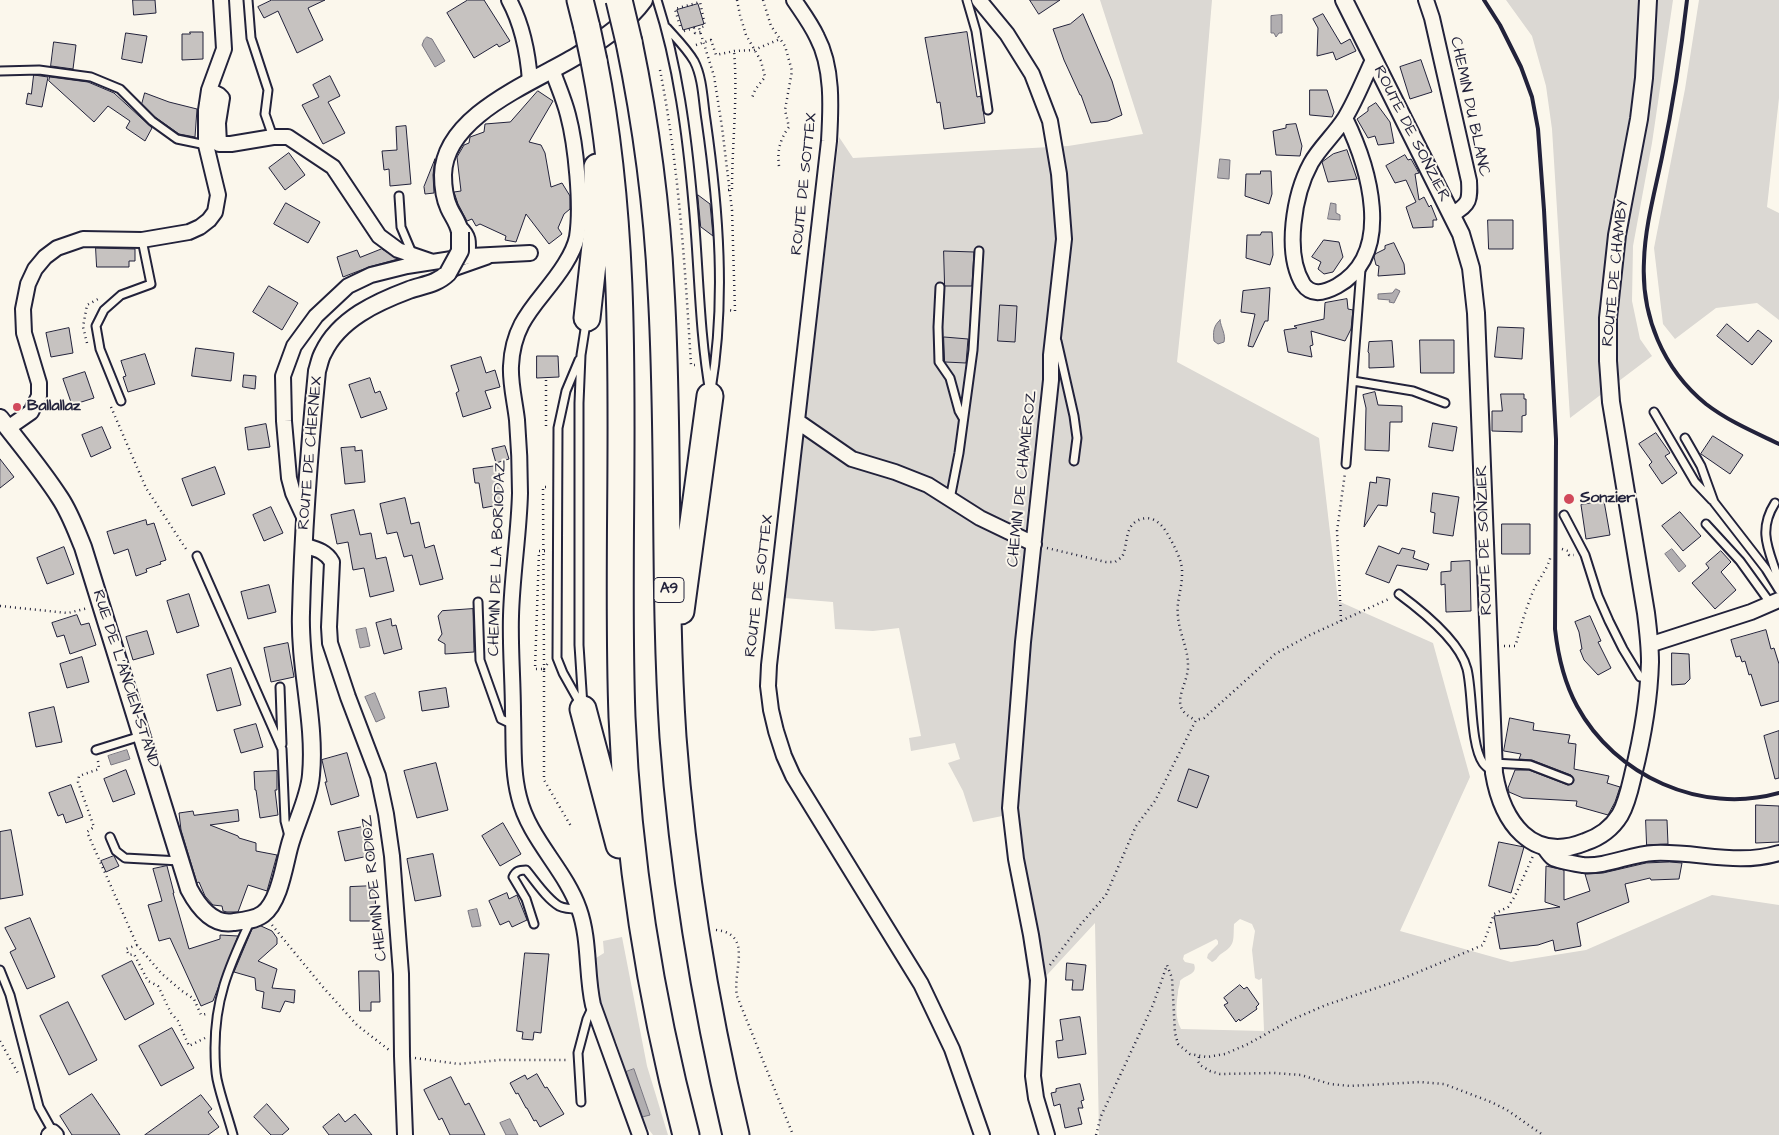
<!DOCTYPE html>
<meta charset="utf-8">
<style>
body{margin:0}
canvas{display:block;background:#fbf7ec}
</style>
<canvas width="1779" height="1135"></canvas>
<script>
const context = document.querySelector('canvas').getContext('2d');
context.lineJoin = 'round';
function fillPath(path, color) { context.fillStyle = color; context.fill(path, 'evenodd'); }
function trace(path, color, width, dash) { context.strokeStyle = color; context.lineWidth = width; context.lineCap = dash ? 'butt' : 'round'; context.setLineDash(dash || []); context.stroke(path); }
function label(font, color, halo, rows, align = 'center') {
  context.font = font + ' "Architects Daughter",sans-serif'; context.lineWidth = 4; context.setLineDash([]); context.textBaseline = 'middle'; context.strokeStyle = halo; context.fillStyle = color; for (const [text, x, y, turn = 0] of rows) {
    context.save(); context.translate(x, y); context.rotate((+turn || 0) * Math.PI / 180); context.textAlign = isNaN(turn) ? turn : align; if (halo) context.strokeText(text, 0, 0); context.fillText(text, 0, 0); context.restore();
  }
}
fillPath(new Path2D(`
 M1100 0H1212L1201 131 1177 362 1319 438 1338 601 1433 643 1470 777 1400 931 1511 962 1586 950 1712 895 1779 905V1135H1099L1095 923 1047 975 1029 987 1007 815 973 822 963 791 948 763 960 759 955 743 911 751 909 738 921 736 899 628 873 631 835 629 833 602 784 598 839 137 853 158 1068 146 1143 134ZM1240 919 1252 924 1255 931 1252 950 1255 978 1259 980 1262 978 1264 1031 1181 1029C1175 1018 1176 1005 1178 993 1178 988 1180 986 1180 981 1186 974 1198 975 1194 964L1185 962 1183 959 1184 955 1216 939 1218 941V944L1208 954 1207 958 1212 962C1217 960 1217 957 1221 954 1236 945 1233 940 1234 924Z
 M1506 0H1673L1652 143 1633 246 1632 301 1640 339 1652 356 1570 418 1552 129 1546 86 1532 36Z
 M1699 0H1779V98L1767 207 1779 213V320L1757 303 1716 308 1675 339 1663 324 1654 248 1685 89Z
 M622 937 647 1066 668 1135H653L646 1126 642 1117 650 1114 634 1069 626 1072 616 1041 612 1042C604 1020 589 980 596 958L604 953 603 941Z`), '#dbd8d3');
const water = new Path2D(`
 M1282 15V33H1279L1276 37 1274 33H1271V16Z
 M427 37 432 39 445 61 435 67 422 45 424 40Z
 M1220 159 1230 160 1229 179 1218 178Z
 M1331 203 1336 204V213L1340 215V220L1328 219Z
 M1396 289 1400 291 1394 303 1389 302 1390 300 1378 299V294L1392 293Z
 M1220 320C1221 328 1226 334 1224 342L1218 344 1214 341C1213 333 1213 326 1220 320Z
 M1672 549 1686 566 1679 572 1665 554Z
 M366 628 370 646 360 648 356 630Z
 M375 693 385 718 376 722 365 697Z
 M127 750 130 759 111 765 108 756Z
 M477 909 481 926 472 927 468 911Z
 M634 1069 650 1115 642 1117 626 1072Z
 M510 1119 518 1135H506L500 1123Z`);
fillPath(water, '#b1aeb0');
trace(water, '#787681', 1);
const building = new Path2D(`
 M133 0H155L156 13 134 15Z
 M272 0H325L308 8 323 40 297 53 278 11 264 18 258 7Z
 M468 0H484L510 41 499 47 497 44 474 58 447 13Z
 M1030 0H1060L1039 14Z
 M698 4 704 24 683 30 677 10Z
 M1083 14 1112 81 1122 115 1108 121 1091 123 1081 95H1080L1064 60 1053 29 1070 24Z
 M1323 14 1341 44 1350 39 1356 51 1336 60 1333 52 1317 56 1318 28 1313 19Z
 M190 32H203V59L182 60V34H190Z
 M967 32 977 97 981 96 985 123 944 129 940 102 937 103 925 38Z
 M126 33 147 36 142 63 122 59Z
 M54 42 76 45 73 69 51 66Z
 M1421 60 1432 92 1410 99 1400 67Z
 M34 75 48 77 42 107 26 104 28 93 31 94Z
 M330 76 340 96 328 102 345 133 323 144 302 105 319 97 313 85Z
 M50 77 88 82 114 93 152 128 145 141 126 128 130 121 108 106 94 122 49 81Z
 M1310 90H1327L1334 112 1332 117 1310 115Z
 M538 91 553 101 529 142 541 145 545 153 551 187 562 183 570 196V209L564 214 558 228 562 234 549 244 526 214 516 242 505 240 506 236 480 224 476 226 472 219 467 221 458 204 454 192 461 191 457 157 464 145 469 143 470 137 484 132 485 124 510 122Z
 M145 93 169 102 197 109 195 137 179 134 155 117 142 104Z
 M1376 103 1390 122 1394 143 1378 145 1375 136 1368 138 1357 119 1368 111V108Z
 M1296 124 1302 146 1300 156 1276 155 1273 131 1286 128V125Z
 M406 126 411 184 390 186 389 169 384 170 382 151 397 150 396 127Z
 M1347 150 1357 179 1328 182 1322 162 1333 154Z
 M289 153 305 175 285 190 269 168Z
 M1405 155 1408 160 1411 159 1419 173 1415 174 1419 200 1424 197 1429 207 1431 205 1437 220H1433V227L1413 228 1406 207 1416 202 1406 180 1395 183 1386 166Z
 M435 159 433 175 434 193 425 194 424 187Z
 M1261 171H1271L1272 194 1269 204 1245 196 1246 174H1260Z
 M698 195 710 204 713 236 701 227Z
 M286 203 320 222 308 243 274 224Z
 M1488 220H1513V249H1489Z
 M1262 232H1272L1273 255 1270 265 1246 258 1247 235H1260Z
 M1324 240 1339 242 1343 257 1333 272 1324 274 1318 269 1321 262 1312 257Z
 M1394 243 1404 264 1405 274 1378 276 1379 266 1376 265 1374 257 1375 254 1385 249V246Z
 M96 248 135 249V261H129V267H97Z
 M382 249 398 259 369 267 343 277 337 257 357 250 360 257Z
 M944 251 974 252 972 286H945Z
 M269 286 298 303 282 330 253 312Z
 M1270 288 1268 321H1265L1253 347 1248 346 1255 314 1241 312 1243 291Z
 M1347 299 1348 309 1353 310 1351 329 1345 341 1311 331 1313 345 1310 346 1312 357 1288 352 1284 330 1297 328 1294 326 1324 319 1325 303Z
 M1000 305 1017 306 1015 342 998 341Z
 M1727 324 1748 342 1758 330 1772 341 1752 365 1717 336Z
 M1498 327 1524 328 1522 359 1495 357Z
 M69 328 73 353 51 357 46 333Z
 M944 337 968 339 966 363 945 362Z
 M1420 340H1454V373H1421Z
 M1392 341 1394 367 1369 368V353L1368 352 1369 342Z
 M196 348 234 353 231 381 192 376Z
 M145 354 155 384 128 392 123 377 126 376 121 361Z
 M537 356H558L559 377 537 378Z
 M481 357 486 373 495 370 500 387 485 391 491 408 463 417 456 393 459 391 451 366Z
 M85 372 94 398 72 405 63 379Z
 M244 375 256 376 255 389 243 387Z
 M370 378 375 393 380 391 387 409 361 418 349 385Z
 M1375 392 1378 405 1402 406V422H1390L1389 451 1365 450 1366 408 1363 395Z
 M1501 394H1524V399H1526V415L1522 416V432L1492 431V411H1502Z
 M1433 423 1457 427 1453 451 1429 447Z
 M266 424 270 447 248 450 245 428Z
 M102 427 111 448 91 457 82 435Z
 M1656 433 1670 453 1665 456 1677 473 1662 484 1649 465 1652 462 1639 444Z
 M1713 436 1743 455 1730 474 1701 454Z
 M505 446 509 459 496 463 492 449Z
 M355 447V451L362 450 365 482 345 484 341 448Z
 M0 459 14 477 0 488Z
 M497 466 503 504 483 508 479 483H475L473 469Z
 M215 467 225 494 192 506 182 479Z
 M1377 477 1390 479 1387 506 1378 505 1364 527 1370 482 1376 483Z
 M1433 493 1459 497 1453 536 1433 533 1435 513 1431 512Z
 M405 498 411 524 419 522 425 548 434 545 443 579 420 585 412 555 404 557 397 532 387 534 380 504Z
 M1604 501 1610 535 1586 539 1581 505Z
 M271 507 283 533 264 541 253 515Z
 M354 510 360 535 371 533 376 559 386 557 394 591 370 597 364 568 353 570 348 542 337 544 331 515Z
 M1680 512 1701 536 1683 551 1662 526Z
 M146 520 147 525 154 523 166 560 160 562 161 564 146 569 147 572 136 576 128 549 114 554 107 532Z
 M1502 524H1530V554H1502Z
 M1379 546 1399 554 1402 548 1415 551 1413 558 1429 564 1427 570 1397 565 1389 583 1366 574Z
 M64 547 74 574 47 584 37 558Z
 M1721 551 1731 562 1721 572 1736 590 1715 609 1692 583 1709 568 1706 564Z
 M1470 561 1471 611 1446 612 1445 584 1441 585V572L1451 571V562Z
 M269 585 276 612 248 619 241 592Z
 M189 594 199 626 177 633 167 601Z
 M473 609 474 652 445 654V644L438 640 442 634 438 616 442 611Z
 M77 615 81 625 89 623 96 645 70 654 64 635 57 637 52 623Z
 M1590 616 1601 641 1598 642 1611 668 1598 675 1584 660 1580 650 1582 649 1579 632 1575 622Z
 M391 619 392 626 396 625 402 649 384 654 376 623Z
 M1766 630 1771 649 1774 648 1779 664V701L1761 706 1751 674 1749 675 1745 661 1742 662 1740 656 1736 657 1731 640Z
 M147 631 154 654 133 660 126 637Z
 M288 643 294 677 271 682 264 648Z
 M1672 653 1689 654 1690 679 1685 684 1672 685Z
 M82 657 89 682 67 688 60 664Z
 M231 668 241 705 217 711 207 675Z
 M446 688 449 707 422 711 419 692Z
 M54 707 62 742 36 747 29 713Z
 M1510 718 1534 723 1533 730 1570 735 1568 743 1576 744 1574 769 1609 776 1607 783 1620 787 1615 802 1608 815 1576 806 1577 801 1523 798 1509 792 1508 788 1515 770H1529L1568 785 1572 784 1574 780 1571 775 1532 760 1519 759 1521 754 1504 751Z
 M256 724 263 747 241 753 234 730Z
 M1779 731V778L1775 779 1764 736Z
 M347 753 359 796 331 805 325 782H327L322 760Z
 M436 763 448 810 417 818 404 771Z
 M1189 769 1209 776 1197 808 1178 801Z
 M126 770 135 794 113 802 104 779Z
 M277 771V790H275L278 815 260 818 256 790H255L254 772Z
 M71 785 83 817 66 823 63 814 58 816 49 793Z
 M1756 805 1779 806V842L1756 843Z
 M238 810 239 821 210 825 238 836 239 838 256 843V851L277 855 267 891 248 885 238 912H227L223 911 222 906 213 905 205 896 199 882 197 883 181 830 179 813 193 811 194 815Z
 M1646 820H1667L1668 844 1647 845Z
 M503 823 521 854 500 866 482 836Z
 M367 826 373 855 345 861 338 832Z
 M11 830 23 895 0 899V832Z
 M1499 842 1524 847 1511 893 1489 886Z
 M433 854 441 896 415 901 407 859Z
 M114 856 119 866 106 872 101 861Z
 M1670 862 1682 863 1679 879 1651 880 1650 878 1625 884 1629 902 1577 923 1581 946 1555 951 1553 940 1538 945 1500 949 1494 916 1560 907 1545 902 1546 866 1564 870V900L1590 891 1585 874 1603 873 1646 863Z
 M167 866 174 893H173L189 949 220 939V935L238 936 213 1001 201 1006 170 938 159 941 148 905 162 901 153 869Z
 M375 886 376 921H350V887Z
 M507 893 509 899 517 895 527 920 512 927 509 921 500 925 489 901Z
 M30 918 55 977 27 989 10 952 16 949 5 928Z
 M261 926 272 931 277 938V944L258 961 277 969 272 988 295 990 294 1003 285 1001 280 1012 262 1008 264 992 256 990 255 978 234 972 252 929Z
 M525 953 549 954 541 1033 534 1032 533 1040 522 1039 523 1032 517 1031Z
 M132 961 154 1004 125 1020 102 976Z
 M1067 963 1086 965 1083 990H1072L1073 980H1066Z
 M359 971H379L380 1002H371V1011H360Z
 M1240 985 1244 989 1247 987 1259 1004 1256 1007 1257 1009 1240 1021 1239 1019 1236 1022 1224 1005 1228 1003 1224 998Z
 M68 1002 97 1060 69 1075 40 1016Z
 M1080 1017 1086 1054 1058 1058 1056 1041 1063 1040 1060 1020Z
 M172 1028 194 1068 161 1086 139 1046Z
 M537 1074 545 1088 547 1087 564 1114 540 1127 536 1120 534 1121 527 1108H526L518 1093 516 1094 510 1083 525 1075 527 1079Z
 M451 1077 465 1105 469 1103 485 1135H450L442 1118 439 1120 424 1090Z
 M1080 1084 1084 1100 1081 1101 1083 1108H1078L1082 1124 1065 1128 1060 1104 1054 1106 1051 1093 1056 1092V1089Z
 M92 1094 120 1135H72L60 1116Z
 M201 1095 212 1109 208 1112 219 1127 208 1135H145Z
 M267 1104 289 1129 282 1135H271L254 1117Z
 M339 1114 345 1122 355 1114 372 1135H329L323 1127Z`);
fillPath(building, '#c6c2c0');
trace(building, '#22223b', 1);
const service = new Path2D(`
 M248 0 251 38 268 90 265 114 273 137
 M657 0C678 65 687 135 693 203 699 266 699 330 710 393
 M967 0 976 31 988 110
 M667 28C676 38 687 49 694 61 703 78 703 102 706 120 719 210 726 301 711 390
 M0 71 39 70 91 77 120 89 152 121 177 139 206 145
 M399 196 401 227 412 253
 M462 225C473 235 472 242 471 256
 M451 273 488 260
 M940 287 938 327 939 362 950 378 959 411 963 418
 M1057 341 1074 416 1077 438 1074 461
 M579 360 566 391 558 428 557 658 563 673 581 705
 M1353 381 1413 391 1445 403
 M121 401 100 349 96 326 104 310 121 295 151 284 142 240
 M1654 412 1695 482 1712 500
 M1685 438 1701 466 1714 502 1766 569 1779 590
 M1346 464 1361 269
 M950 499 959 453 973 350 979 251
 M1775 503C1756 533 1771 553 1779 582
 M1564 515 1585 555 1598 596 1609 621 1623 649 1640 677 1648 678
 M1706 524 1740 561 1771 604
 M197 556 282 749 285 821 289 836
 M1399 594C1422 611 1460 641 1467 669 1473 693 1470 744 1483 763 1485 766 1489 769 1492 771
 M478 602 480 660 501 719 514 725
 M280 687 282 744
 M583 706 579 645V403L581 355 586 323
 M96 750 141 736
 M1493 763 1530 765 1569 780
 M110 837 116 851 125 858 180 861
 M534 924 526 899 513 877C516 871 519 870 526 870 536 882 546 898 559 906 565 909 573 909 579 909
 M0 970 10 995 39 1107 53 1132
 M581 1102 578 1053 587 1019 593 1006
 M233 1135C228 1116 221 1098 217 1079 215 1069 215 1058 215 1048 215 1000 228 969 248 926L247 921`);
const minor = new Path2D(`
 M509 0C522 24 528 54 530 81
 M794 0C802 12 811 24 817 37 833 67 831 107 829 141L769 665 768 686 771 710 776 731 784 756 793 776 921 984 952 1049 982 1135
 M979 0 1007 34 1032 74 1050 121 1059 174 1064 239 1051 355V380L1023 642 1010 808 1016 859 1031 935 1038 980 1033 1076 1036 1098 1047 1135
 M1426 0 1432 18 1469 181C1470 199 1470 205 1452 214
 M552 69C557 84 564 99 568 115 576 145 582 206 577 237 575 247 570 256 565 264 542 301 513 317 511 366 510 383 515 402 517 420 519 444 520 469 520 493 519 534 512 575 511 616 510 648 513 681 513 714 514 741 512 770 519 797 529 839 565 869 579 909 590 940 586 974 593 1005L640 1135
 M209 90 219 95 222 98 218 123 219 144H231L273 137H288L333 167 379 236 398 250 430 261
 M1345 118C1368 165 1396 253 1337 286 1326 292 1312 297 1303 284 1284 253 1294 194 1311 163 1320 147 1335 134 1345 118 1356 100 1364 79 1373 60
 M797 421 852 459 895 472 928 485 980 518 1034 544
 M8 428 31 412 39 396V383L24 333 23 309 28 284 35 269 45 257 57 248 83 239 142 240 189 232 200 227 209 220 215 212 218 195 206 145V110L209 90 224 49 221 0
 M305 519 293 493 289 478 284 421 283 376 294 346 316 316 348 286 371 275 407 266 471 256 530 253
 M303 545C316 549 326 551 332 562L329 627 330 643 348 697 378 776 386 814 392 856 401 974 402 1056 405 1135
 M1649 645 1751 612 1779 600
 M1544 847C1546 850 1550 856 1553 858 1558 861 1577 864 1583 865 1607 867 1630 854 1654 853 1697 851 1737 866 1779 853
 M49 1135 53 1132 56 1135`);
const tertiary = new Path2D(`
 M1344 0 1461 234 1471 268 1476 313 1494 773C1502 821 1531 864 1585 842 1600 837 1612 828 1620 815 1627 803 1630 788 1633 775 1642 739 1649 700 1650 662 1650 646 1648 629 1646 613L1611 402 1608 361V318L1617 235 1639 119 1644 78 1648 0
 M460 232C458 222 453 217 449 208 444 197 443 186 443 175 444 114 537 81 580 54 603 39 628 22 644 0
 M0 418C20 444 42 470 60 498 70 513 76 530 83 547L189 889C198 906 213 926 234 922 244 921 255 920 263 914 279 902 284 867 289 848 295 824 309 799 311 775 316 722 299 668 301 613 303 532 309 452 317 371 319 365 320 358 323 353 339 319 377 302 409 290 423 285 437 284 448 273`);
const motorway = new Path2D(`
 M580 0 587 28
 M629 42C646 124 657 206 661 289 670 438 663 588 673 737 683 871 705 1004 736 1135
 M594 61C637 278 614 498 622 717 628 858 650 998 686 1135
 M587 318 597 228V167
 M681 611 710 396
 M583 709 619 845`);
trace(service, '#22223b', 11);
trace(minor, '#22223b', 18);
trace(tertiary, '#22223b', 20);
trace(motorway, '#22223b', 29);
trace(new Path2D(`
 M737 0 740 15 746 35 761 61 765 77 755 90 752 98
 M763 0 771 26 785 46 792 71 785 110 789 127C780 139 777 151 779 166
 M680 26 675 9 700 2 705 26 699 28 714 76 722 127 732 210 735 311 728 310
 M684 31 694 28 695 33 701 32
 M696 45 711 40 716 55 734 51 754 50 780 39
 M660 70C679 167 685 267 691 365H695
 M728 190H732C732 144 738 97 734 51
 M87 343 83 327 87 305 100 298
 M111 407 146 488 188 552
 M546 426V378
 M546 487H543L544 669 548 663
 M1047 548 1106 562H1115L1122 557C1127 548 1125 534 1132 525 1138 518 1149 516 1156 521 1164 526 1168 535 1172 542 1177 552 1183 563 1182 575 1182 589 1176 602 1178 616 1179 633 1188 648 1188 665 1189 686 1165 707 1196 720
 M1562 549 1568 551 1569 555H1574
 M545 551H539L535 669H544V780L572 828
 M0 606 68 613 88 608
 M1341 621 1337 531 1345 473
 M1504 646H1515L1516 644C1521 625 1527 605 1535 587 1541 576 1548 568 1551 555
 M98 761 99 769 79 776 78 782 94 827 87 832 137 945 161 973 182 991 194 999 201 1015 206 1014
 M272 925 322 986 357 1025 389 1050
 M716 930C754 934 732 971 737 996L793 1135
 M137 945 126 949 129 955 134 954 148 981 158 986 171 1013 178 1021 189 1046 205 1038
 M1050 965 1081 924 1106 895 1136 826 1155 801 1196 720 1204 718 1275 654 1310 635 1391 598
 M0 1041 19 1075
 M1199 1057 1198 1061 1200 1065 1210 1071 1220 1074 1274 1073 1301 1075 1330 1084 1350 1086 1420 1082 1444 1084 1491 1102 1507 1110 1543 1135
 M415 1058 459 1064 500 1060H569
 M1096 1135 1101 1116 1153 1005 1167 965 1172 978 1175 1033 1178 1044 1190 1054 1207 1057 1225 1054 1248 1044 1291 1020 1326 1005 1397 981 1483 945 1494 914 1508 907 1515 896 1533 856`), '#22223b', 2.5, [1, 4]);
trace(service, '#fbf7ec', 7);
trace(minor, '#fbf7ec', 14);
trace(tertiary, '#fbf7ec', 16);
trace(motorway, '#fbf7ec', 25);
trace(new Path2D(`
 M1484 0 1500 25 1521 67 1532 97 1538 129 1544 210 1556 439 1555 629C1558 656 1564 682 1577 706 1615 776 1701 815 1779 793
 M1687 0C1681 53 1673 105 1662 157 1655 191 1645 226 1644 261 1641 316 1663 369 1706 404 1728 421 1754 432 1779 444`), '#22223b', 4);
const tertiaryBridge = new Path2D(`
 M448 273 460 251V232`);
const motorwayBridge = new Path2D(`
 M619 0 629 42
 M587 28 594 61`);
trace(tertiaryBridge, '#22223b', 20, []);
trace(motorwayBridge, '#22223b', 29, []);
trace(tertiaryBridge, '#fbf7ec', 16);
trace(motorwayBridge, '#fbf7ec', 25);
for (const [x, y, r, color] of [
 [17,407,5,"#d1495b"],
 [1569,499,6,"#d1495b"]
]) { const dot = new Path2D(); dot.arc(x, y, r, 0, 2 * Math.PI); context.fillStyle = color; context.fill(dot); trace(dot, '#fbf7ec', 2); }
for (const [x, y, w] of [
 [669,590,30]
]) { const box = new Path2D(); box.roundRect(x - w / 2, y - 12.5, w, 25, 4); context.fillStyle = '#fbf7ec'; context.fill(box); trace(box, '#22223b', 1); }
label('bold 15px', '#22223b', null, [
 ["A9",669,590]
]);
label('16px', '#22223b', '#fbf7ec', [
 ["CHEMIN DU BLANC",1469,107,78],
 ["ROUTE DE SONZIER",1411,134,63],
 ["ROUTE DE SOTTEX",805,184,-84],
 ["ROUTE DE CHAMBY",1616,273,-84],
 ["ROUTE DE CHERNEX",311,453,-85],
 ["CHEMIN DE CHAMÉROZ",1023,479,-84],
 ["ROUTE DE SONZIER",1485,540,-92],
 ["CHEMIN DE LA BORIODAZ",498,558,-88],
 ["ROUTE DE SOTTEX",760,586,-83],
 ["RUE DE L'ANCIEN-STAND",125,679,72],
 ["CHEMIN DE RODIOZ",375,888,-96]
]);
label('bold 16px', '#22223b', '#fbf7ec', [
 ["Ballallaz",27,407],
 ["Sonzier",1580,499]
], 'left');
</script>
